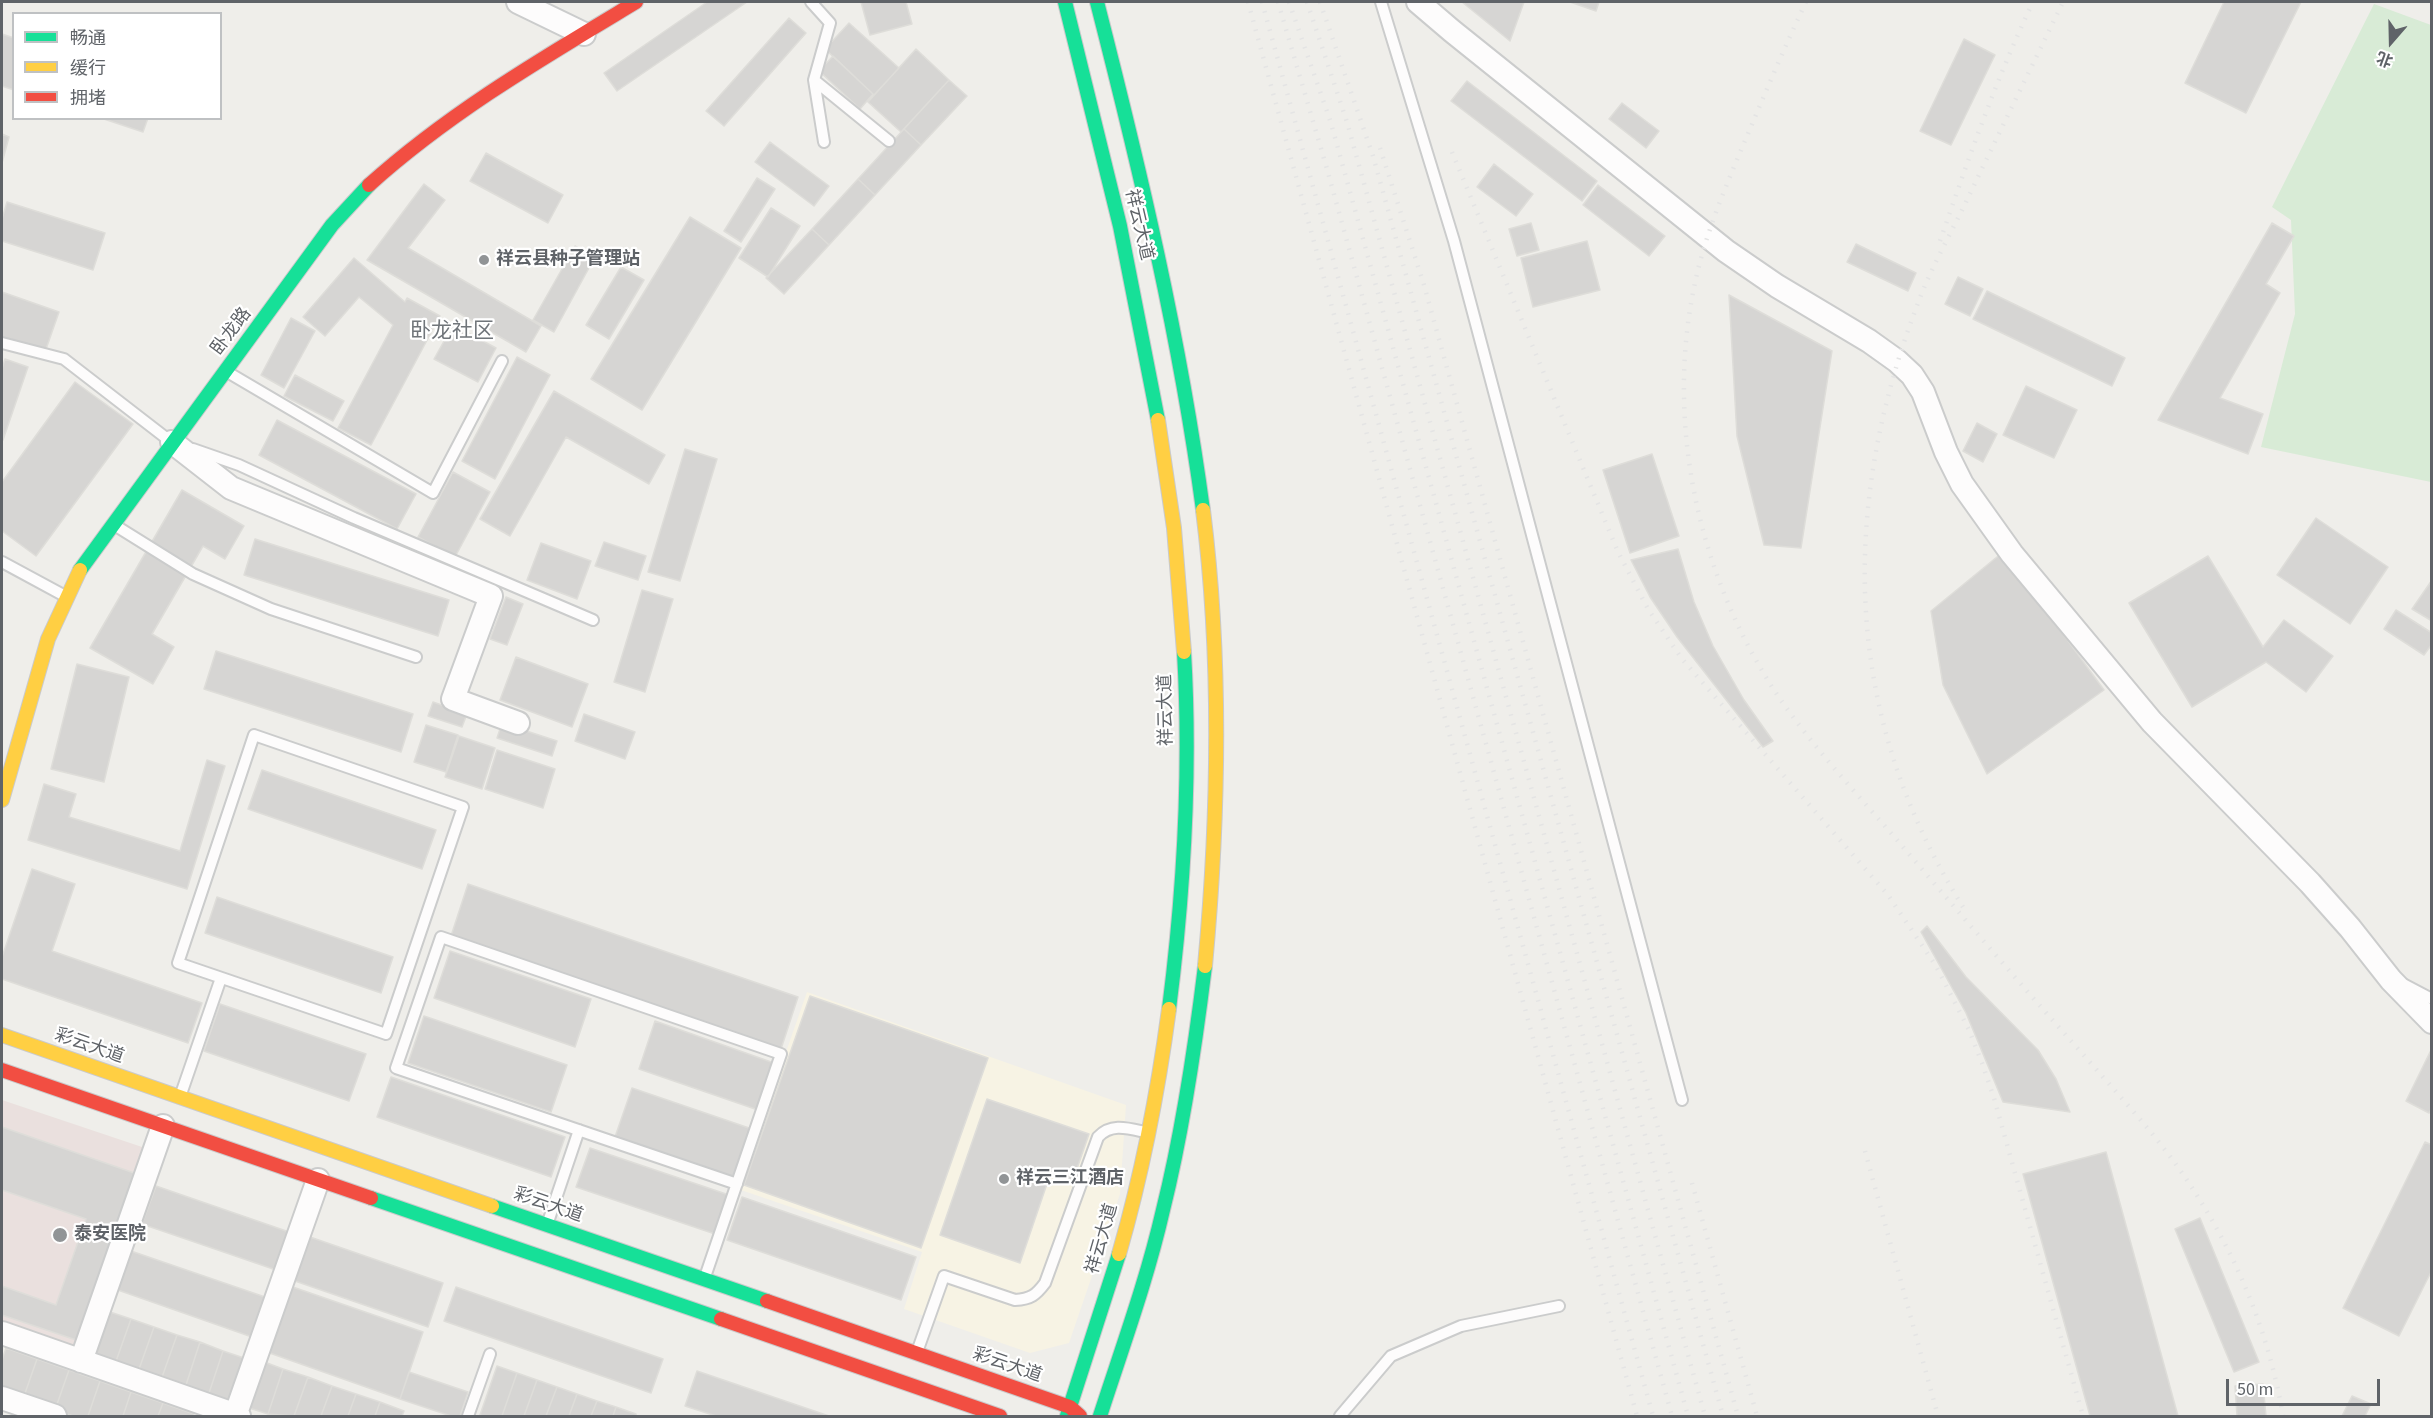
<!DOCTYPE html>
<meta charset="utf-8">
<style>
body{margin:0}
#map{position:relative;width:2433px;height:1418px;overflow:hidden;background:#efeeea;font-family:"Source Sans 3","Noto Sans SC",sans-serif}
canvas{display:block}
.frame{position:absolute;inset:0;border:3px solid #5f6368;pointer-events:none}
.legend{position:absolute;left:12px;top:12px;width:210px;height:108px;box-sizing:border-box;background:#fff;border:2px solid #bfc1c3;margin:0;padding:8px 10px;list-style:none;font-size:18px;color:#5f6368}
.legend li{display:flex;align-items:center;gap:12px;height:30px}
.legend b{width:30px;border:2px solid #bfc1c3}
.north{position:absolute;left:2361px;top:12px;width:60px;height:60px;-webkit-text-stroke:4px #fff;paint-order:stroke;rotate:200deg;font-size:16px;font-weight:700;line-height:24px;text-align:center;color:#5f6368}
.north::after{content:'';display:block;margin:auto;width:21px;height:27px;background:#5f6368;clip-path:polygon(50% 0,100% 100%,50% 72%,0 100%)}
.scale{position:absolute;left:2226px;top:1379px;width:154px;height:27px;box-sizing:border-box;border:3px solid #5f6368;border-top:0;padding-left:8px;font-size:18px;line-height:21px;white-space:nowrap;color:#5f6368;-webkit-text-stroke:4px #fff;paint-order:stroke}
</style>
<div id="map">
<canvas width="2433" height="1418"></canvas>
<div class="frame"></div>
<ul class="legend">
<li><b style="height:8px;background:#16e098"></b>畅通</li>
<li><b style="height:8px;background:#ffcf43"></b>缓行</li>
<li><b style="height:8px;background:#f24e42"></b>拥堵</li>
</ul>
<div class="north">北</div>
<div class="scale">50 m</div>
</div>
<script>
const context = document.querySelector('canvas').getContext('2d');
context.lineJoin = 'round';
function fillPath(path, color) { context.fillStyle = color; context.fill(path, 'evenodd'); }
function trace(path, color, width, dash) { context.strokeStyle = color; context.lineWidth = width; context.lineCap = dash ? 'butt' : 'round'; context.setLineDash(dash || []); context.stroke(path); }
function label(font, color, halo, rows, align = 'center') {
  context.font = font + ' "Source Sans 3","Noto Sans SC",sans-serif'; context.lineWidth = 4.5; context.setLineDash([]); context.textBaseline = 'middle'; context.strokeStyle = halo; context.fillStyle = color; for (const [text, x, y, turn = 0] of rows) {
    context.save(); context.translate(x, y); context.rotate((+turn || 0) * Math.PI / 180); context.textAlign = isNaN(turn) ? turn : align; if (halo) context.strokeText(text, 0, 0); context.fillText(text, 0, 0); context.restore();
  }
}
fillPath(new Path2D(`
 M807 992 1126 1105 1120 1194 1069 1343 1030 1353 904 1309 922 1252 738 1189Z`), '#f7f3e4');
fillPath(new Path2D(`
 M2 1100 148 1149 80 1348 2 1322Z`), '#eae0de');
fillPath(new Path2D(`
 M2374 4 2431 25V482L2261 447 2295 314 2291 220 2272 207Z`), '#d8ebd6');
const building = new Path2D(`
 M707 2H747L617 91 604 73Z
 M861 2H906L912 24 870 35Z
 M1462 2H1524L1510 41Z
 M1570 2H1599L1596 11Z
 M2224 2H2301L2246 113 2185 83Z
 M789 18 806 33 724 126 706 111Z
 M849 23 899 68 874 95 825 49Z
 M2 34 14 38V90L2 86Z
 M1964 39 1995 55 1951 145 1920 131Z
 M916 49 949 80 901 132 868 102Z
 M833 56 873 94 860 109 819 71Z
 M949 80 967 96 921 145 904 129Z
 M1467 81 1597 181 1582 201 1451 101Z
 M1622 103 1659 131 1646 148 1609 119Z
 M101 118H148L143 132Z
 M904 129 921 145 875 195 858 179Z
 M2 134 9 137 2 163Z
 M770 142 829 186 814 206 755 162Z
 M486 153 563 195 548 223 470 181Z
 M1494 164 1533 194 1516 216 1477 187Z
 M757 178 775 189 741 242 724 231Z
 M858 179 875 195 829 245 812 229Z
 M424 184 445 200 408 248 541 326 526 352 367 260Z
 M1598 185 1665 236 1649 256 1583 205Z
 M7 202 105 233 93 270 2 241V219Z
 M771 208 800 226 768 277 739 258Z
 M690 217 741 248 642 410 591 379Z
 M1531 223 1539 250 1517 256 1509 229Z
 M2272 223 2294 236 2266 284 2280 293 2220 398 2263 414 2248 454 2158 420Z
 M812 229 829 245 784 294 766 278Z
 M1587 241 1600 290 1533 307 1521 258Z
 M1856 244 1916 273 1908 291 1847 262Z
 M575 246 595 257 554 332 533 320Z
 M354 258 405 302 407 298 440 316 371 445 338 428 393 325 359 297 325 336 303 317Z
 M621 267 644 280 609 339 586 325Z
 M1958 277 1983 289 1970 316 1945 304Z
 M1987 291 2125 358 2112 386 1973 319Z
 M2 292 59 312 45 352 2 337Z
 M1729 295 1832 351 1801 548 1764 545 1737 436Z
 M291 318 315 331 284 388 261 375Z
 M453 325 496 348 478 382 434 359Z
 M517 357 550 375 495 479 462 461Z
 M5 359 28 367 3 440 2 369Z
 M295 375 344 401 333 421 284 396Z
 M75 382 133 424 36 556 2 531V482Z
 M2026 386 2077 410 2054 458 2003 435Z
 M554 391 665 455 649 484 566 437 510 536 480 519Z
 M277 420 416 494 397 529 259 455Z
 M1977 423 1997 434 1983 462 1963 451Z
 M685 449 717 459 680 581 648 572Z
 M1652 454 1679 536 1630 553 1603 470Z
 M453 472 490 492 455 557 418 537Z
 M182 490 244 526 225 559 203 546 152 634 174 647 153 684 90 648Z
 M2316 518 2388 567 2350 624 2277 575Z
 M255 539 449 600 438 636 244 575Z
 M604 542 646 556 638 580 595 566Z
 M541 543 591 561 577 599 527 580Z
 M1678 549 1694 602 1713 646 1744 700 1773 741 1763 747 1677 637 1650 597 1631 560Z
 M2003 552 2104 690 1987 774 1943 685 1931 611Z
 M2208 556 2263 647 2284 620 2333 656 2306 692 2266 662 2192 707 2129 603Z
 M2432 580V621L2412 609Z
 M642 590 673 599 645 692 614 682Z
 M506 597 523 604 507 645 490 639Z
 M2396 610 2432 633V644L2424 655 2384 629Z
 M216 651 413 714 401 752 204 689Z
 M516 657 588 684 572 727 500 700Z
 M77 664 129 677 104 782 51 769Z
 M433 702 467 714 462 727 428 716Z
 M584 714 635 732 625 759 575 741Z
 M502 723 557 741 552 756 497 738Z
 M426 725 458 735 446 772 414 762Z
 M459 736 495 748 482 789 445 777Z
 M497 750 555 769 543 808 485 789Z
 M207 760 225 766 187 889 28 840 44 784 76 794 69 817 180 851Z
 M262 770 436 830 422 869 248 809Z
 M32 869 75 884 52 951 202 1003 188 1043 2 979V957Z
 M468 884 798 997 781 1049 451 936Z
 M217 897 393 957 381 993 205 933Z
 M1927 926 1966 977 2038 1050 2056 1079 2070 1112 2003 1102 1966 1013 1921 932Z
 M450 951 591 999 575 1047 434 998Z
 M810 996 988 1058 921 1248 744 1185Z
 M220 1004 366 1054 349 1101 204 1051Z
 M424 1016 567 1065 551 1112 408 1063Z
 M655 1021 774 1063 758 1110 639 1069Z
 M2432 1048V1108L2429 1113 2406 1101Z
 M391 1077 565 1137 551 1177 377 1117Z
 M632 1088 752 1129 735 1178 615 1137Z
 M987 1099 1089 1134 1072 1183 1050 1175 1020 1263 940 1235Z
 M2 1127 137 1174 79 1341 2 1315V1286L56 1305 86 1219 2 1190Z
 M2425 1142 2432 1145V1270L2399 1336 2343 1308Z
 M590 1148 729 1195 715 1234 576 1187Z
 M2106 1152 2178 1416H2090L2023 1174Z
 M156 1186 292 1233 279 1271 142 1224Z
 M742 1197 916 1257 901 1300 727 1240Z
 M2200 1218 2259 1362 2234 1372 2175 1229Z
 M310 1237 443 1283 428 1327 295 1281Z
 M128 1250 265 1297 252 1337 115 1289Z
 M287 1285 423 1332 400 1399 264 1351Z
 M456 1287 663 1359 651 1393 444 1321Z
 M107 1311 131 1319 115 1364 92 1356Z
 M131 1319 154 1327 138 1372 115 1364Z
 M154 1327 177 1335 161 1380 138 1372Z
 M177 1335 200 1342 185 1388 161 1380Z
 M200 1342 223 1351 208 1396 185 1388Z
 M6 1348 37 1359 23 1399 2 1392V1360Z
 M223 1351 247 1359 231 1404 208 1396Z
 M37 1359 69 1370 55 1410 23 1399Z
 M259 1360 283 1369 268 1414 243 1406Z
 M497 1366 517 1373 502 1416H483L480 1415Z
 M283 1369 308 1377 294 1416 268 1414Z
 M69 1370 100 1381 88 1416H73L55 1410Z
 M697 1371 829 1416H716L685 1406Z
 M409 1372 468 1392 460 1416H451L400 1399Z
 M517 1373 537 1380 524 1416H502Z
 M308 1377 332 1386 321 1416H294Z
 M537 1380 557 1387 546 1416H524Z
 M100 1381 131 1392 123 1416H88Z
 M2263 1384 2266 1416H2237L2235 1386Z
 M332 1386 356 1394 348 1416H321Z
 M557 1387 577 1394 569 1416H546Z
 M131 1392 163 1403 158 1416H123Z
 M356 1394 380 1402 375 1416H348Z
 M577 1394 597 1401 591 1416H569Z
 M2352 1396 2371 1404 2365 1416H2342Z
 M597 1401 616 1407 613 1416H591Z
 M380 1402 404 1411 402 1416H375Z
 M163 1403 194 1414 193 1416H158Z
 M616 1407 636 1414V1416H613Z`);
fillPath(building, '#d6d5d3');
trace(building, '#deddd9', 1.5);
const lane = new Path2D(`
 M811 2 830 23 814 80 824 142
 M1381 2 1454 241 1682 1100
 M814 80 889 141
 M2 343 64 359 170 441
 M229 373 433 493 502 361
 M193 449 239 465 354 518 593 620
 M116 526 193 574 271 609 416 657
 M2 562 65 596
 M254 735 463 807 386 1034 178 963Z
 M2405 985 2432 999
 M181 1094 221 978
 M548 1222 579 1130
 M705 1277 781 1054 441 937 396 1068 737 1184
 M917 1352 944 1276 1015 1300C1031 1299 1036 1295 1045 1283L1098 1137C1111 1123 1127 1128 1145 1132
 M468 1416 490 1354
 M1340 1416 1391 1356 1461 1326 1559 1306`);
const street = new Path2D(`
 M518 2 584 34
 M1418 2 1452 31 1726 251 1777 286 1869 341 1897 361 1912 375 1923 392 1946 452 1962 484 2012 554 2152 722 2310 883 2350 928 2391 980 2432 1022
 M172 442 231 488 491 596 453 699 518 723
 M2 1333 239 1416
 M81 1361 163 1126
 M2 1398 55 1416
 M235 1416 318 1180`);
const fast = new Path2D(`
 M1065 2 1120 226 1158 420
 M1097 2C1140 170 1180 338 1203 510
 M80 570 332 225 369 185
 M1169 1009C1184 891 1191 771 1184 652
 M371 1198 721 1319
 M492 1206 767 1301
 M1067 1416 1119 1254
 M1100 1416C1122 1348 1147 1280 1163 1210 1183 1130 1195 1048 1205 966`);
const slow = new Path2D(`
 M1158 420 1174 528 1184 652
 M1203 510C1222 661 1219 814 1205 966
 M2 800 48 639 80 570
 M2 1035 492 1206
 M1119 1254C1142 1174 1158 1092 1169 1009`);
const jam = new Path2D(`
 M369 185C450 112 543 58 636 2
 M2 1070 371 1198
 M767 1301 1070 1407 1080 1416
 M721 1319 1000 1416`);
trace(lane, '#cbcccc', 14);
trace(street, '#cbcccc', 26);
trace(fast, '#cacacb', 16);
trace(slow, '#cacacb', 16);
trace(jam, '#cacacb', 16);
trace(lane, '#fdfcfc', 10);
trace(street, '#fdfcfc', 22);
trace(fast, '#16e098', 14);
trace(slow, '#ffcf43', 14);
trace(jam, '#f24e42', 14);
trace(new Path2D(`
 M1248 2 1637 1416
 M1262 2 1653 1416
 M1278 2 1327 169 1672 1416
 M1289 2 1331 123 1688 1416
 M1307 2 1347 122 1705 1416
 M1320 2 1373 156 1723 1416
 M1806 2C1785 46 1766 91 1747 136 1728 181 1708 227 1697 274 1663 417 1697 575 1778 696 1815 750 1861 798 1903 847 1962 916 2020 984 2080 1051 2114 1090 2150 1128 2180 1170 2232 1244 2268 1327 2283 1416
 M1380 148 1424 285 1738 1416
 M1452 152 1618 552 1648 609 1682 659 1888 895 1936 966 1969 1030 1982 1063 1994 1098 2083 1416
 M1940 241C1968 160 1996 79 2033 2
 M1963 907C1843 716 1839 510 1918 303 1931 268 1950 235 1966 202 1998 135 2031 68 2063 2
 M1865 1151 1938 1416
 M1692 1183 1757 1416`), '#e4e4e4', 4.5, [1.5, 8]);
for (const [x, y, r, color] of [
 [484,260,6,"#919496"],
 [1004,1179,6,"#919496"],
 [60,1235,8,"#919496"]
]) { const dot = new Path2D(); dot.arc(x, y, r, 0, 2 * Math.PI); context.fillStyle = color; context.fill(dot); trace(dot, '#fff', 2); }
label('18px', '#5f6368', '#fff', [
 ["祥云大道",1138,225,77],
 ["卧龙路",232,332,-53],
 ["祥云大道",1167,710,-91],
 ["彩云大道",89,1047,19],
 ["彩云大道",548,1206,19],
 ["祥云大道",1103,1239,-74],
 ["彩云大道",1007,1366,19]
]);
label('bold 18px', '#5f6368', '#fff', [
 ["祥云县种子管理站",496,260],
 ["祥云三江酒店",1016,1179],
 ["泰安医院",74,1235]
], 'left');
label('21px', '#70757a', '#fff', [
 ["卧龙社区",452,332]
]);
</script>
